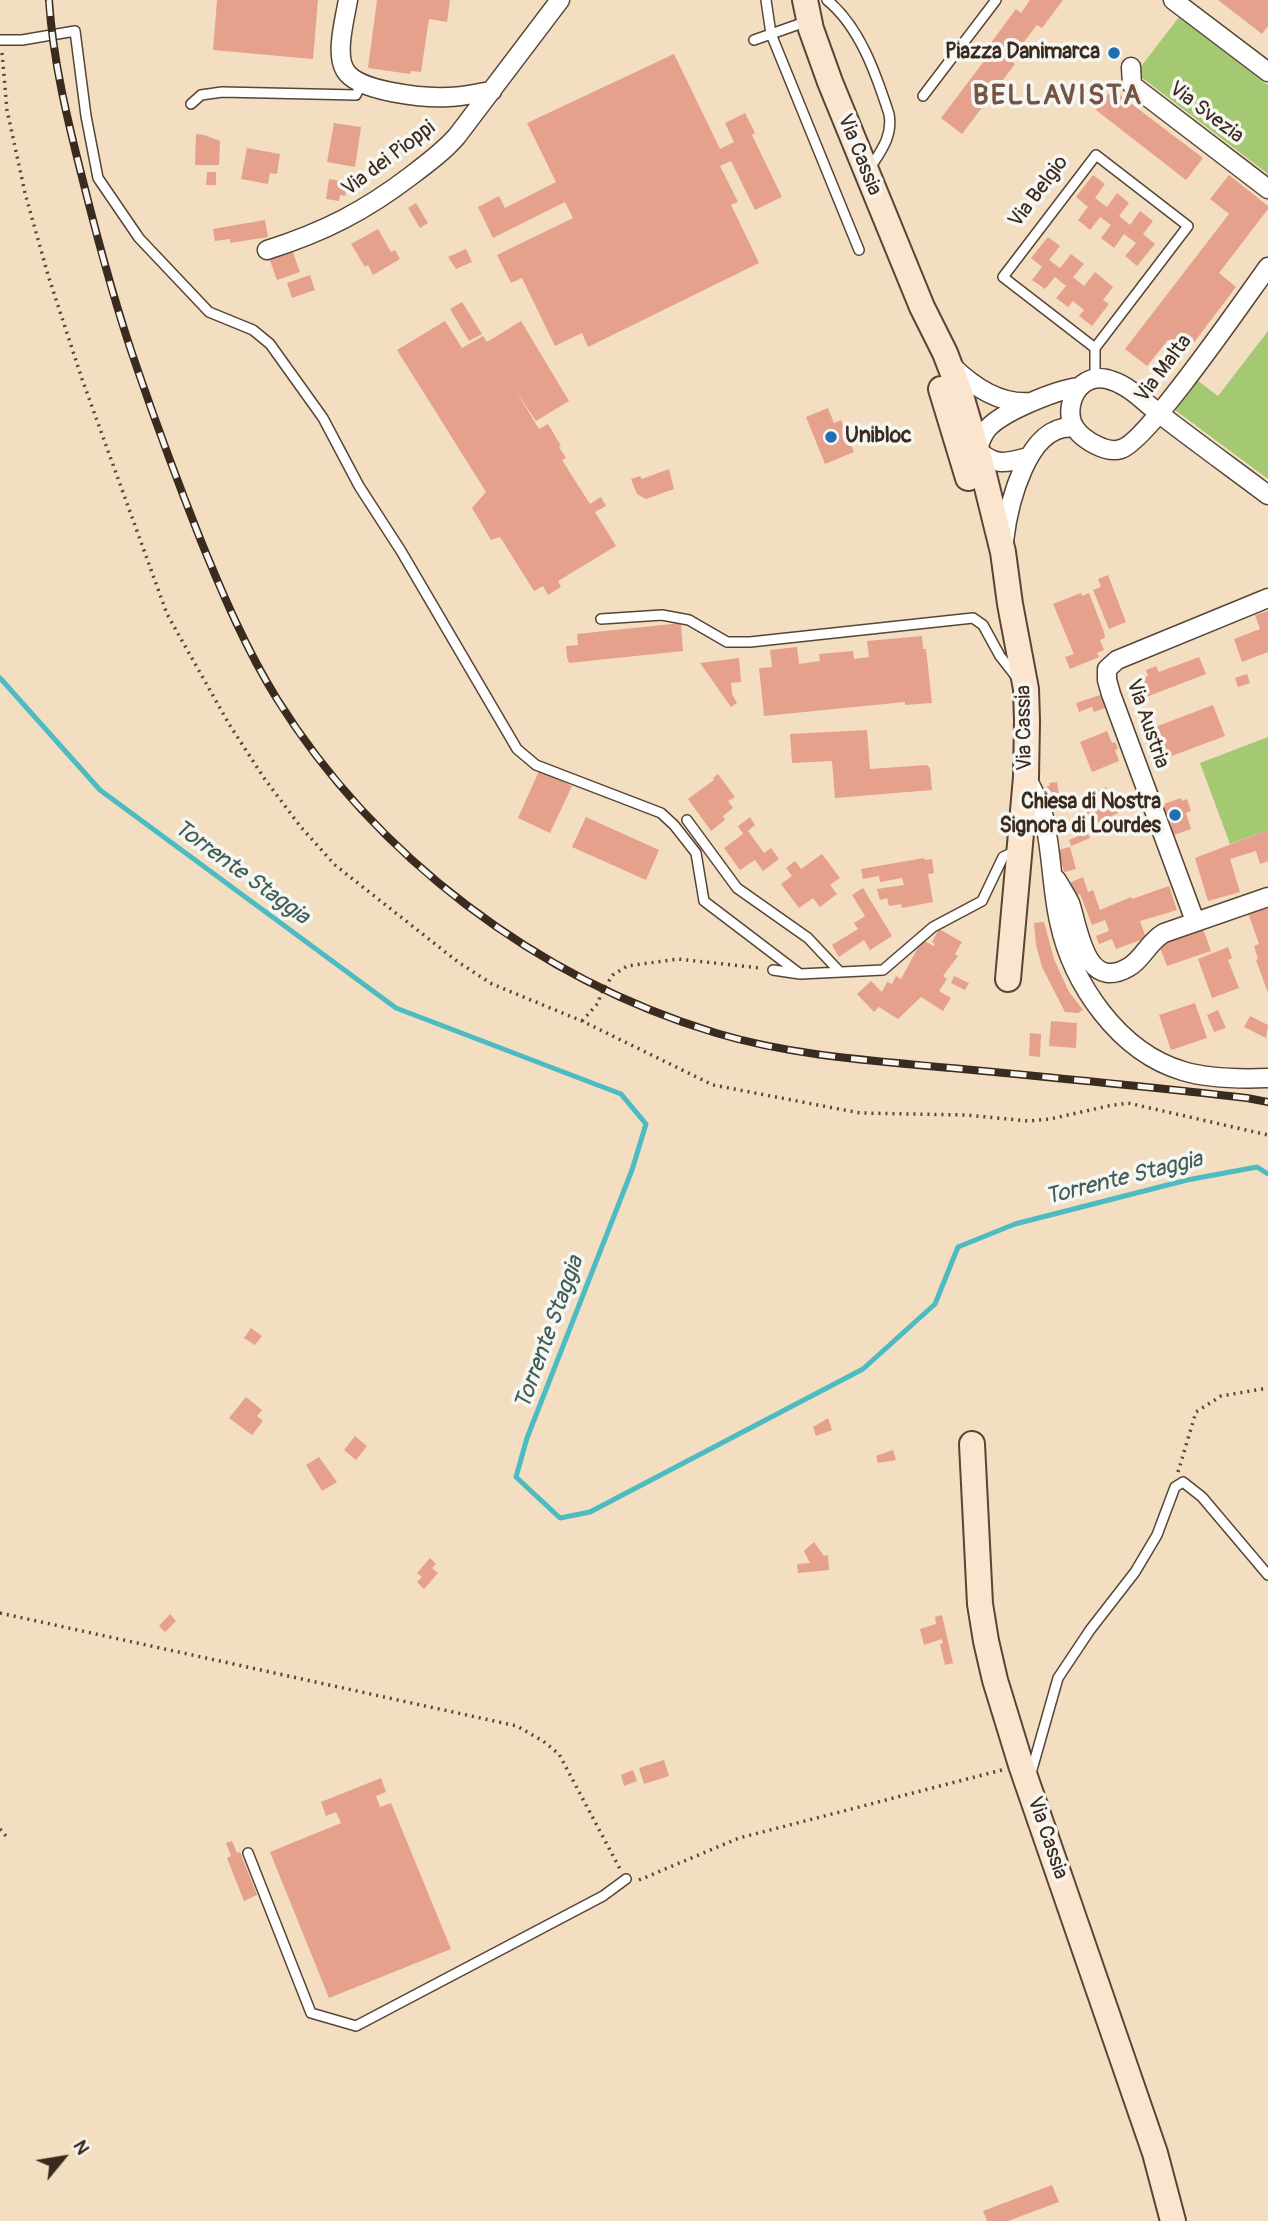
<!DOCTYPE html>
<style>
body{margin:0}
#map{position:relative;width:1268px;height:2221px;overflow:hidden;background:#f3dec1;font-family:Pangolin,sans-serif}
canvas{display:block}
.north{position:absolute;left:28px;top:2123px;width:70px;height:70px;-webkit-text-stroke:5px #f6f6f2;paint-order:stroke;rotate:60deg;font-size:19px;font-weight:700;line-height:28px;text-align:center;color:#3b2a1e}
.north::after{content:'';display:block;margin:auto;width:24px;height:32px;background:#3b2a1e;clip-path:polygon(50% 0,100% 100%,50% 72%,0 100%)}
</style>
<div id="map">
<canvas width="1268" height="2221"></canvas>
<div class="north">N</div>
</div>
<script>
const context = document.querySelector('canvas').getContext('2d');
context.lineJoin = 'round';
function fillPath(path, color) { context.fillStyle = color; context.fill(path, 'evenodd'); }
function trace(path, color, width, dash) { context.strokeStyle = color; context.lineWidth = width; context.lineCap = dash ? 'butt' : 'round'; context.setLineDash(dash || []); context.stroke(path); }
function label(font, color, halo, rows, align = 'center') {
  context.font = font + ' Pangolin,sans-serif'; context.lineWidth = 7; context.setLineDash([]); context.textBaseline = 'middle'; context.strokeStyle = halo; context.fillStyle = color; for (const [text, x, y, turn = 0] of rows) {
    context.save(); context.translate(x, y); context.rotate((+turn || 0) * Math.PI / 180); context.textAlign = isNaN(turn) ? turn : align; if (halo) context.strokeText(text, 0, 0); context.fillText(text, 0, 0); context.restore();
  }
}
fillPath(new Path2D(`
 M1179 17 1268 85V174L1136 73Z
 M1268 331V479L1175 410 1197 380 1218 396Z
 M1268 737V830L1230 844 1200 763Z`), '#a5c972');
trace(new Path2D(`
 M0 678 100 790 396 1008 621 1094 646 1124 632 1170 527 1438 516 1477 560 1518 590 1512 863 1369 935 1304 958 1247 1015 1224 1187 1180 1257 1167 1268 1174`), '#4cbbc2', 5);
fillPath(new Path2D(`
 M217 0H318L313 59 213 50Z
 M377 0H450L447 22 429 19 421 72 411 71 410 74 368 68Z
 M1030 0H1063L1042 28 1037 25 1010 60 1015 64 962 134 941 118 994 48 990 44 1016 9 1021 13Z
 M1218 0H1268V26L1262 34Z
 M674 54 720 149 734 142 725 123 745 113 755 133 752 135 782 197 755 210 731 161 720 166 738 202 731 205 759 263 588 347 582 333 555 346 522 278 511 283 497 255 573 218 565 202 493 238 478 207 499 196 505 208 556 182 527 123Z
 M1112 89 1203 158 1186 180 1096 110Z
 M334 123 361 127 355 167 327 162Z
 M196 134 204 135 220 141 219 165H195Z
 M247 148 280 154 277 174 270 173 268 184 241 179Z
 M207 172H216V185H206Z
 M1093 175 1105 184 1095 198 1107 207 1117 193 1129 203 1119 216 1130 225 1140 211 1153 221 1143 234 1155 244 1137 266 1125 256 1136 243 1124 234 1114 248 1101 238 1111 225 1100 217 1090 230 1078 220 1088 207 1076 197Z
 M1229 175 1268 206V209L1219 273 1236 287 1186 353 1168 340 1147 366 1125 349 1229 214 1210 199Z
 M329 179 348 182 345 196 340 195 339 201 326 199Z
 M416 203 428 223 420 228 408 208Z
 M265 220 268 237 230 243V239L215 241 213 229Z
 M378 229 391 252 395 250 400 259 373 275 368 265 365 267 351 244Z
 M1048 237 1060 246 1049 260 1060 268 1071 254 1084 264 1073 277 1084 286 1095 272 1113 287 1103 300 1109 304 1092 326 1079 316 1084 310 1073 301 1068 307 1056 298 1066 286 1055 277 1045 289 1032 280 1042 267 1031 258Z
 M291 247 300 272 277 280 268 255Z
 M466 249 472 262 456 269 448 257Z
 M310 275 315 290 292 298 287 283Z
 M462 302 482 334 469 341 450 309Z
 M445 321 462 348 483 336 487 342 521 321 569 401 536 421 516 391 539 429 548 424 561 446 559 447 566 458 562 460 590 504 601 497 606 506 595 512 616 546 558 581 561 587 548 595 543 586 534 591 500 537 491 540 472 508 486 492 397 350Z
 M828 408 834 423 841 420 854 452 825 464 806 417Z
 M669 469 674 489 646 499 637 494 631 479 640 476 642 479Z
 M1108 575 1126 622 1109 629 1093 590 1101 587 1098 579Z
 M1081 593 1082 596 1089 593 1104 632 1105 638 1100 640 1104 650 1097 653 1099 657 1070 669 1065 657 1074 654 1053 604Z
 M1268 611V652L1242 662 1234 639 1260 629 1255 615Z
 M681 623 683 651 569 663 567 657 566 646 578 645 577 634Z
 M922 636 923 649H926L932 703 905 705V702L764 716 759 668 772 667 770 650 797 647 799 664 820 661 819 654 853 651 854 659 869 657 867 641Z
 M1199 657 1206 674 1136 701 1130 683 1148 676 1146 670 1156 666 1159 672Z
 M739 658 741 682 731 683 732 694 737 703 731 707 700 663Z
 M1247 674 1250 683 1238 687 1235 678Z
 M1100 695 1105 708 1094 712 1092 707 1079 712 1076 703Z
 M1213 705 1225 736 1153 763 1142 732Z
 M867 730 870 769 927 765 930 768 932 790 835 798 832 761 792 763 790 734Z
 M1107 731 1112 743 1115 742 1118 749 1115 750 1119 761 1092 772 1080 742Z
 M539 771 572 786 550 833 518 818Z
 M718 774 735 797 728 801 733 808 723 816 725 820 711 831 688 799 714 780 713 778Z
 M1057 782 1059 795 1049 797 1047 786H1050L1049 783Z
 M1106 787 1118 813 1091 826 1082 797Z
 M1181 798 1182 801 1187 799 1191 811 1186 813 1191 829 1174 835 1169 818 1165 819 1161 807 1165 806 1164 804Z
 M586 817 659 850 646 880 572 847Z
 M750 817 755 825 748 831 764 853 771 848 779 859 763 871 755 860 740 870 724 848 743 834 738 826Z
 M1268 830V861L1260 864 1256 851 1230 859 1240 892 1208 901 1195 858Z
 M1087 832 1090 838 1071 846 1069 840Z
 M1070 847 1076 869 1064 872 1058 850Z
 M822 854 840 878 830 885 837 894 820 907 813 898 799 908 781 884 792 876 786 868 795 861 801 869Z
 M924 858 925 860 932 859 934 873 928 874 933 902 902 908 901 904 889 906 887 898 880 900 877 889 904 885 902 878 880 882 879 876 863 879 861 869Z
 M1083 877 1088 892 1093 890 1100 910 1131 897 1132 899 1169 886 1177 910 1140 921 1146 938 1116 949 1112 939 1099 944 1096 936 1109 931 1105 920 1092 925 1080 894 1074 897 1069 883Z
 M863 888 892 936 870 950 864 940 839 957 832 945 858 929 854 923 865 916 852 895Z
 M1268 906V993L1256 960 1258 959 1254 946 1259 944 1248 913Z
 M1044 922 1054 959 1069 992 1083 1010 1078 1013 1065 1012 1042 967 1036 945 1034 923Z
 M939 929 962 942 955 954 958 956 943 976 947 979 939 991 951 998 943 1011 921 997 898 1019 879 1007 874 1012 857 994 871 981 882 992 887 982 892 984 896 976 901 979 922 940 934 946 935 944 932 942Z
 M1203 929 1211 951 1167 966 1159 945Z
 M1228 947 1232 958 1228 960 1239 988 1212 998 1198 959Z
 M954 976 969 983 965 990 951 983Z
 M1195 1003 1207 1038 1171 1050 1159 1015Z
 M1218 1010 1226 1028 1214 1032 1207 1015Z
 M1250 1016 1268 1025 1266 1038 1244 1027Z
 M1051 1021 1077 1023 1076 1048 1049 1046Z
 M1030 1033 1041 1034 1040 1057 1029 1056Z
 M251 1328 262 1336 255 1345 244 1338Z
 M246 1397 262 1410 257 1416 263 1421 252 1435 229 1418Z
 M828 1418 832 1430 816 1436 813 1427Z
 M355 1436 367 1446 356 1460 344 1450Z
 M893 1450 896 1460 878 1463 876 1456Z
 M319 1457 337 1482 322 1491 306 1465Z
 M814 1542 824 1556 828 1555 829 1570 798 1573 797 1564 810 1563 804 1551Z
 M430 1558 436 1564 432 1568 438 1573 424 1589 417 1582 422 1577 417 1573Z
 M170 1614 176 1621 165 1632 159 1626Z
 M942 1615 953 1663 945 1665 940 1644 943 1643 942 1639 924 1645 920 1629 936 1624 935 1617Z
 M664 1760 669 1776 644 1784 639 1768Z
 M633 1770 637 1781 624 1786 621 1775Z
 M381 1778 386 1792 376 1796 380 1807 391 1803 451 1949 329 1998 270 1852 341 1823 336 1812 326 1816 321 1802Z
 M232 1841 237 1853 240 1852 257 1895 244 1901 227 1858 231 1856 226 1843Z
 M1052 2185 1059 2202 1008 2221H987L983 2211Z`), '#e5a18c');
const lane = new Path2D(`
 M766 0 771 34 859 250
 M827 0C860 27 876 74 889 114 893 136 881 151 870 168
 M1 40H22L75 31 86 116 98 178 139 238 209 312 253 330 270 344 323 418 359 486 401 551 517 749 536 765 661 813 674 825 696 853 704 901 800 974
 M754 40 808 21
 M923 96 996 0
 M191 104 201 95 222 92 356 95 361 84
 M1095 378V348L1003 277 1096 155 1188 226 1095 348
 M601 619 662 615 689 620 727 642H750L973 618 983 625 1000 656 1018 679
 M687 820 737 888 808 938 839 971
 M773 970 800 974 883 970 933 927 982 901 1003 857 1017 850
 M1031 1773 1058 1678 1090 1630 1135 1572 1157 1535 1175 1487 1183 1482 1202 1497 1268 1575
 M248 1853 311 2013 356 2026 603 1896 626 1879`);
const street = new Path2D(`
 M348 0C345 18 335 54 345 70 357 92 424 98 448 97 463 97 477 93 492 91
 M1173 0 1268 72
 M1131 67 1132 85 1268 189
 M267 250C324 232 365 211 412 175 428 163 444 151 457 136L560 0
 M1268 267C1246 297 1147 442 1121 449 1107 454 1083 440 1075 428 1066 415 1071 393 1083 384 1092 377 1103 377 1113 381 1131 387 1146 404 1161 415 1196 442 1232 468 1268 495
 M952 366C974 387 1000 405 1032 402
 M974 447C994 466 1003 464 1028 457
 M976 453C980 444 981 436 988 428 1004 411 1056 390 1079 387
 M1004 541C1008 507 1027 421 1075 428
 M1026 777C1032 788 1038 799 1042 810 1052 846 1051 885 1059 921 1072 984 1119 1052 1183 1071 1209 1079 1241 1079 1268 1078
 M1056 879C1061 887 1066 895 1070 903 1079 929 1085 993 1129 967 1143 959 1149 941 1164 933L1268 897
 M1195 921 1111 694 1107 680V669L1117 660 1268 598`);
const secondary = new Path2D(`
 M805 0 811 29 830 82 922 307 945 353 960 392 983 471 1003 552 1010 604 1026 689 1027 721 1026 777 1008 979
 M941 389 968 478
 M972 1444 980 1604 986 1641 995 1680 1021 1765 1155 2153 1173 2221`);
trace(lane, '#574536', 12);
trace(street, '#574536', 21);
trace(secondary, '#574536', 28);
trace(new Path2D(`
 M2 53 7 110 25 193 48 275 82 379 167 614 229 724 264 778 300 826 335 865 458 962 492 984 582 1021 713 1085 860 1113 966 1115 1029 1121 1050 1119 1108 1106 1128 1103 1268 1135
 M582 1021 599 1002 600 994 613 975 627 966 678 959 761 968
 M1178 1472 1196 1412 1221 1396 1268 1388
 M0 1613 517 1726 543 1741 559 1754 620 1869
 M0 1829 6 1836
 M639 1880 739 1838 1002 1770`), '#574536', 3.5, [2, 5]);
trace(lane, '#fff', 9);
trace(street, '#fff', 18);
trace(secondary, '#fbe5cf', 24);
const rail = new Path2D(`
 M49 0C53 62 68 122 83 181 99 245 115 305 137 368 157 426 178 483 201 541 223 595 246 649 277 699 376 857 537 979 716 1033 796 1057 880 1061 962 1069 1058 1078 1152 1087 1247 1098L1268 1102`);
trace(rail, '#3b2a1e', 8);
trace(rail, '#f6f6f2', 5, [16]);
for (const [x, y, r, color] of [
 [1114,53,7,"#1f6fb2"],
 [831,437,7,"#1f6fb2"],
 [1175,815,7,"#1f6fb2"]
]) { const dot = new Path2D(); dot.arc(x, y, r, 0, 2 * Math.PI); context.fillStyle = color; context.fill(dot); trace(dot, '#f6f6f2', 2.5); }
label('bold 21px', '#3b2a1e', '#f6f6f2', [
 ["Piazza Danimarca",1100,53],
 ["Unibloc",845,437,"left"],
 ["Chiesa di Nostra",1161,803],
 ["Signora di Lourdes",1161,827]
], 'right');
label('21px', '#3b2a1e', '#f6f6f2', [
 ["Via Svezia",1206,113,37],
 ["Via Cassia",859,155,68],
 ["Via dei Pioppi",389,159,-37],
 ["Via Belgio",1039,192,-53],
 ["Via Malta",1164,369,-53],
 ["Via Austria",1147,724,71],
 ["Via Cassia",1025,728,-91],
 ["Via Cassia",1047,1838,71]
]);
label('italic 23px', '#415d57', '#f6f6f2', [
 ["Torrente Staggia",241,873,36],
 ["Torrente Staggia",1124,1179,-14],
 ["Torrente Staggia",550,1333,-70]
]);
context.letterSpacing = '2px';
label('bold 28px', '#765444', '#f6f6f2', [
 ["BELLAVISTA",1058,97]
]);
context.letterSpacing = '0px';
</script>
